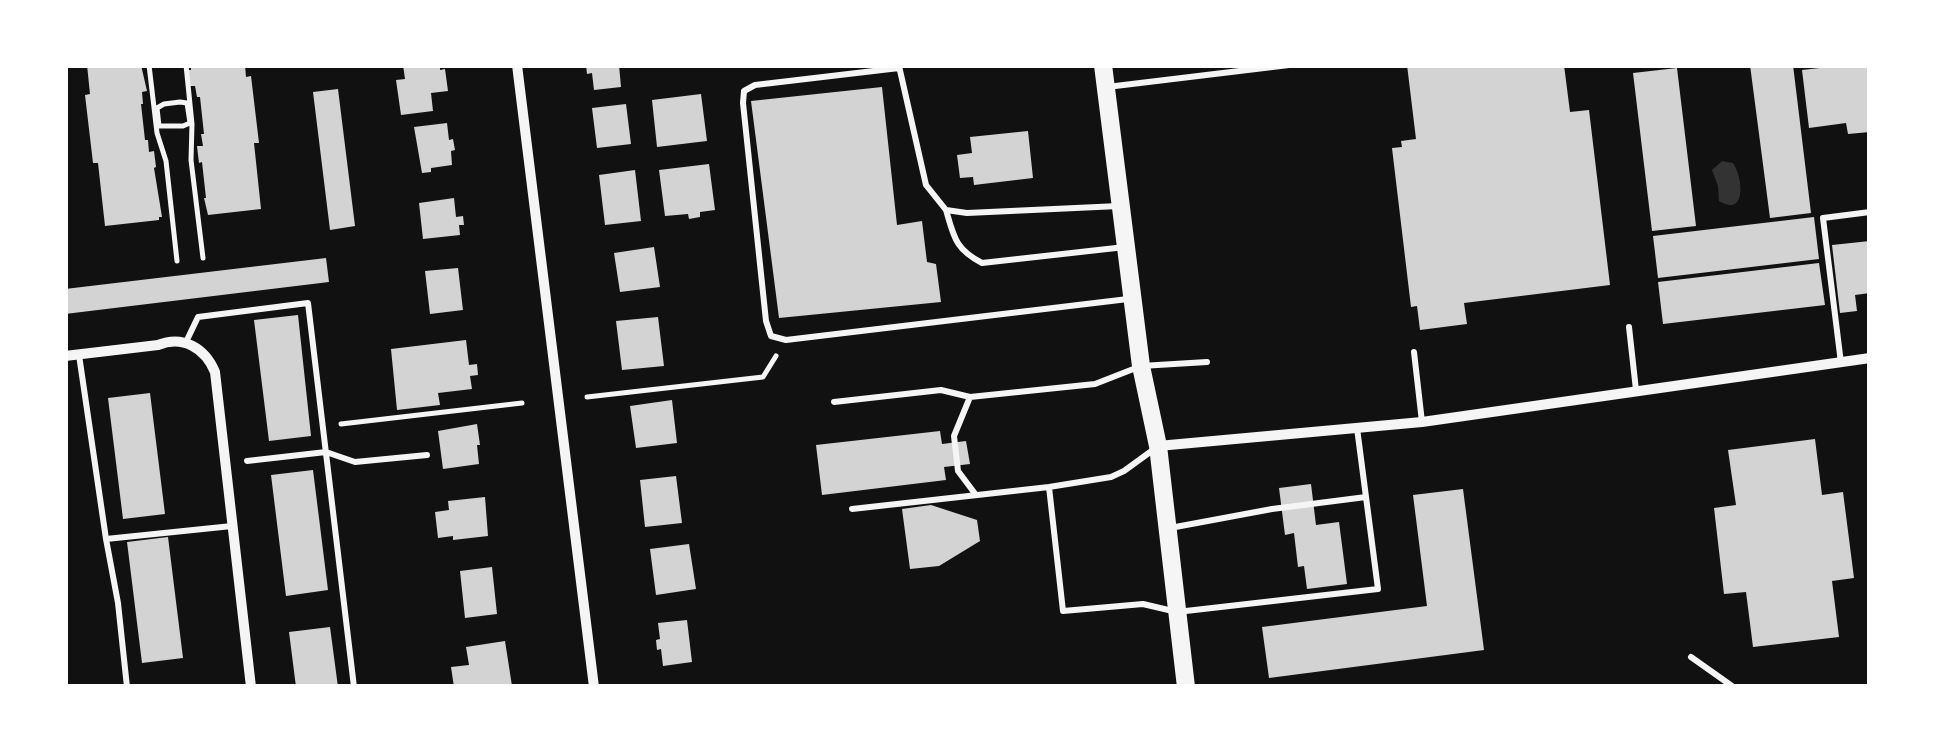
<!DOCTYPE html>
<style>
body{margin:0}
#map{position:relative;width:1935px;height:752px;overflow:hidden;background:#111;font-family:"Golos Text",sans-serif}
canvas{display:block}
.frame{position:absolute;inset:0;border:68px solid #fff;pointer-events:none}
</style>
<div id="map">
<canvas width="1935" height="752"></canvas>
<div class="frame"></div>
</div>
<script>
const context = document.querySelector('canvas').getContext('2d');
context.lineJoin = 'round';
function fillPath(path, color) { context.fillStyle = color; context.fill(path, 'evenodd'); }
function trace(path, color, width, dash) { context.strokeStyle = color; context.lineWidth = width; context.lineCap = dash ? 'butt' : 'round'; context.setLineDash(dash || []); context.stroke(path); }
fillPath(new Path2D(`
 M1722 161 1733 163C1743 177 1747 218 1719 201L1718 186 1712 170Z`), '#333');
fillPath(new Path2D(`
 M87 65H141L147 91 142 92 143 104H141L145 140H148L149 152 154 151 156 167 154 168 162 217H159V220L105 226 98 163H93L85 95 90 94Z
 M191 65H245L246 77 251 76 259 143H254L261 209 208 215 204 198H206L202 162 199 163 197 146H203L201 134H204L200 97H197L195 86H190L188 70H191Z
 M403 65H440V70L445 69 448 91 431 93 433 111 401 115 396 80 405 79Z
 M586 65H619L621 87 594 90 592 73 587 74Z
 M1407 65H1564L1570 112 1589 110 1610 285 1464 303 1467 324 1420 330 1417 306 1411 307 1392 148 1402 147 1401 141 1416 139Z
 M1750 65H1793L1811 213 1770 218Z
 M1846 65H1870V132L1848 134 1846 123 1809 128 1802 70Z
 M1677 68 1696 226 1652 231 1633 73Z
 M882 87 897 225 922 221 927 262 936 264 941 302 779 318 751 101Z
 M338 89 355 226 330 230 313 92Z
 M701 94 707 141 657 147 652 100Z
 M626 104 631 144 597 148 592 108Z
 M447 123 449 140 453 139 455 150 451 151 452 165 431 168V172L422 173 414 127Z
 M1028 131 1033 178 974 185 973 177 960 178 957 155 972 153 970 137Z
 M709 164 715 210 700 212V217L689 219 688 214 665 216 659 170Z
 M635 170 641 221 605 225 599 175Z
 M454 198 456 217 463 216 464 225H459L460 235 423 239 419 203Z
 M1814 217 1819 259 1658 278 1653 236Z
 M1870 241V293L1855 295 1857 311 1840 313 1832 245Z
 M654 247 660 287 620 292 614 253Z
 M326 258 329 282 65 314V289Z
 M1819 263 1825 305 1663 324 1658 282Z
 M458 268 463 310 430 314 425 271Z
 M298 315 311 436 269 441 254 320Z
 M658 317 664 366 622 370 616 321Z
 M466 340 469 365 477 364 478 375 470 376 472 389 438 393 440 405 397 410 391 349Z
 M150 393 165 514 123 519 108 398Z
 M672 400 677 443 636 448 630 406Z
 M477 424 480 445H477L479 464 443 469 438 431Z
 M940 431 942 444 966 441 970 464 944 467 946 480 822 495 816 445Z
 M1815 439 1822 495 1843 492 1854 578 1832 581 1839 637 1753 647 1746 592 1724 594 1714 508 1736 505 1728 450Z
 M313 470 328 590 286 596 271 475Z
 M676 476 682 523 645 527 640 480Z
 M1311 484 1316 525 1339 522 1347 584 1307 589 1304 566 1298 567 1294 533 1285 535 1279 488Z
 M1463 489 1484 650 1269 678 1262 627 1427 606 1413 495Z
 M485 497 488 536 453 540V536L438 538 435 512 449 510 448 501Z
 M931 505 977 520 980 541 939 566 910 569 902 509Z
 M168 537 183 658 142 663 127 542Z
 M689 544 696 589 656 595 650 549Z
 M492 567 497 614 465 618 460 571Z
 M687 620 692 662 663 666 661 649 657 650 656 640 660 639 658 623Z
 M330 627 338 687H296L289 632Z
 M505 641 512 686 454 687 451 667 469 665 466 647Z`), '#d3d3d3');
trace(new Path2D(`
 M149 65 157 133 166 161 177 261
 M186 65 192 124 191 160 203 258
 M180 102 187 103 190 123 183 126H159L157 108 164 104Z
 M587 397 763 377 776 356
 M341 424 522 403`), '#f5f5f5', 5);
trace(new Path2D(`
 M899 66 926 185 946 210 967 213 1119 206
 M899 68 755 85 744 91 743 103 766 321 771 336 786 340 1128 299
 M1107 87 1289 65
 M946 210C954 237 955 249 982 263L1125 247
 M1629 327 1636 390
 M186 342 198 317 308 303 354 687
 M1414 352 1422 422
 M79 355 106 539 118 603 127 687
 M1841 363 1823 218 1870 212
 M970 397 954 436 958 471 976 495
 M834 402 941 390 970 397 1095 384 1141 366 1207 362
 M247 461 326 452 355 462 427 455
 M1049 487 1063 611 1143 604 1177 612 1378 589 1357 428
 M852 509 1049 487 1111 477 1124 471 1157 447
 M1170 528 1272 509 1366 497
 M106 539 232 526
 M1691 657 1732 686`), '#f5f5f5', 6);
trace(new Path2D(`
 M517 65 594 687
 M65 356 158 345C183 335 205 348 215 372L251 687
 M1158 446 1422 422 1870 358`), '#f5f5f5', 10);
trace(new Path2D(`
 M1103 65 1141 366 1158 446 1186 687`), '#f5f5f5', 18);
</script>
